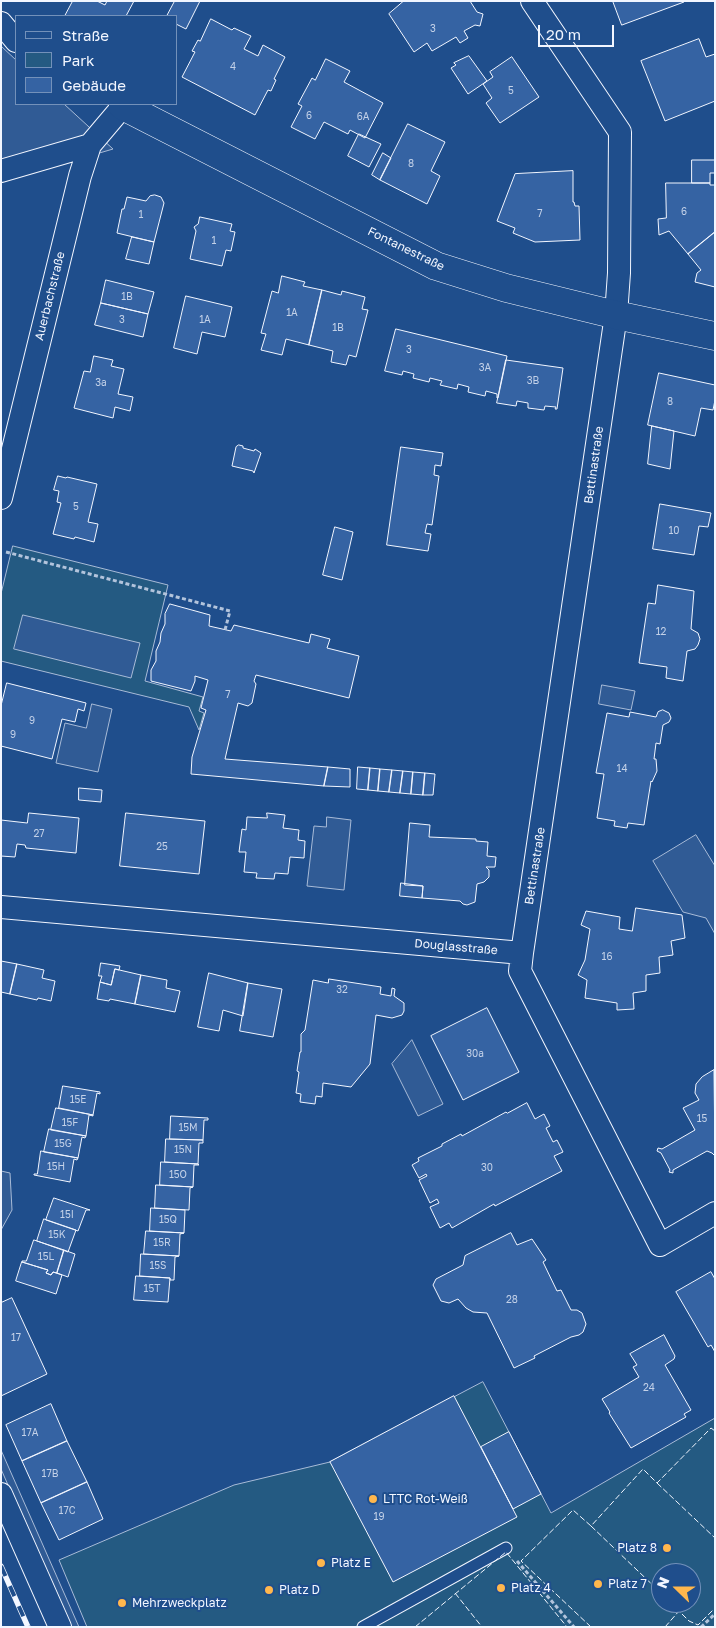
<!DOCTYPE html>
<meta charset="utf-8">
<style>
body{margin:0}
#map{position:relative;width:716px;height:1628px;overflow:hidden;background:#1f4e8c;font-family:"Golos Text",sans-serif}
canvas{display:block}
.frame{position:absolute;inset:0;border:2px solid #f2f6ff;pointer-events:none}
.legend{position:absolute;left:15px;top:15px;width:162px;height:90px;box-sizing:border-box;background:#1f4e8c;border:1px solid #7391ba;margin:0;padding:6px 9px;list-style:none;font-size:15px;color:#f2f6ff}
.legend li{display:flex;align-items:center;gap:10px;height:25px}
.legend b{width:25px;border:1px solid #7391ba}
.north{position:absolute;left:651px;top:1563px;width:50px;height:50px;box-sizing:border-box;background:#1f4e8c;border:1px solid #7391ba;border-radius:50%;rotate:292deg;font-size:14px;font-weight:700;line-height:20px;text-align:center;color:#f2f6ff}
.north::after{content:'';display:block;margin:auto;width:18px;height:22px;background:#ffb74d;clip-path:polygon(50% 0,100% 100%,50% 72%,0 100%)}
.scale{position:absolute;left:538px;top:25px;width:76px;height:22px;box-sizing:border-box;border:2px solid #f2f6ff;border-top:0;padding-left:6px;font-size:15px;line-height:18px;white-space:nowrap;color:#f2f6ff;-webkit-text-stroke:4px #1f4e8c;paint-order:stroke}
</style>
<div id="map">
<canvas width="716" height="1628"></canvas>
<div class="frame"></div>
<ul class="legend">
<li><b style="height:6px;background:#1f4e8c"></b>Straße</li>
<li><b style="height:14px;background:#245a82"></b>Park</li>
<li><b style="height:14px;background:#3563a3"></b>Gebäude</li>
</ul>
<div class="north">N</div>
<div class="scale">20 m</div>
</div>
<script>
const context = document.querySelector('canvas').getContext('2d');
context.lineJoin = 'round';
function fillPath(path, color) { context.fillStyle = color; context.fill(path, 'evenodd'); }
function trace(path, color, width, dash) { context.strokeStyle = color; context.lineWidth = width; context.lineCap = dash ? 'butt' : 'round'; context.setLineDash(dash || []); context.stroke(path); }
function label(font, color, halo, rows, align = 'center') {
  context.font = font + ' "Golos Text",sans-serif'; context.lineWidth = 4; context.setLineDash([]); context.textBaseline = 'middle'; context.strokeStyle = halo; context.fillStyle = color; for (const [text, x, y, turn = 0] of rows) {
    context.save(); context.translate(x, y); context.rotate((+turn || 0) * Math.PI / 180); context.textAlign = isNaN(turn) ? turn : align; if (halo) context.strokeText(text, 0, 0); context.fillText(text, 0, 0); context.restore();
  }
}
const green = new Path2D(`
 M13 546 168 585 145 681 203 697 199 711 204 713 199 730 189 707 1 661V594Z
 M483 1382 551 1513 715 1418V1627H87L59 1560 234 1485 330 1462ZM661 1573H691V1603H661Z`);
fillPath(green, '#245a82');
trace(green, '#a8bbd7', 1);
const parking = new Path2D(`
 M1 46 16 60V104H64L113 149 1 182Z
 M23 615 140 643 131 678 14 649Z
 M602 685 635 691 631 710 599 704Z
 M92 704 112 709 98 772 56 763 65 723 86 728Z
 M327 817 351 820 344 890 307 886 314 826 326 827Z
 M696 835 715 866V934L706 918 683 912 653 861Z
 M412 1040 443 1104 418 1116 392 1064Z
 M1 1171 10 1173 12 1210 1 1230Z
 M1 1450 79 1627H70L1 1469Z`);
fillPath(parking, '#305b95');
trace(parking, '#a8bbd7', 1);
const building = new Path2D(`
 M73 1H97L105 5 107 1H134L126 16H65Z
 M175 1H200L186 29 176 24V16H167Z
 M404 1H470L477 12 483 14 480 26 475 25 464 31 468 38 460 43 456 37 432 51 427 43 414 52 389 14Z
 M613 1H684V2L622 25Z
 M211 19 232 30 234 28 251 36 244 49 258 56 263 45 285 57 274 79 276 80 271 91 268 90 255 115 182 77 195 52 192 51 198 40 200 41Z
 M699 39 706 57 715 54V101L665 121 641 61Z
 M469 56 487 81 468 94 451 68 456 65 454 63Z
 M512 57 539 97 500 123 486 103 492 98 483 84 493 77 490 72Z
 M326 59 350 71 344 82 383 103 365 138 350 130 348 134 324 122 315 139 291 127 302 106 298 104 312 78 315 80Z
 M408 124 445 142 431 171 440 176 427 204 380 180Z
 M359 134 381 144 369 167 348 156Z
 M383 153 391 158 380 180 372 175Z
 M692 160H715V173H710V183H692Z
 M573 171V202H574L575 206H579L580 240 535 242 513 233 515 228 497 221 515 174Z
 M666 183H710V185H715V232L688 254 669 231 659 235 658 219 666 218Z
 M155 195 161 197 164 203 154 242 117 233 122 209H124L127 197 146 201 150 196Z
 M200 217 232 224 230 231 235 232 231 251 226 250 222 266 190 259 196 231 194 227 198 224Z
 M715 232V287L695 282 697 273 701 270 688 254Z
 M132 237 154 242 149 264 126 259Z
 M282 276 305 282 303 286 322 290 309 345 286 339 282 355 261 350 266 334 261 333 272 291 278 293Z
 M106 280 154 292 148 314 101 303Z
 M322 290 341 295 342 291 365 297 362 309 368 310 356 357 349 355 346 365 331 362 333 351 309 345Z
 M186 296 232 307 225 337 202 332 197 354 174 348Z
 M101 303 148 314 143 337 95 325Z
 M396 329 507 356 498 398H497V394L486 391 485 396 468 392 469 387 458 384 457 389 440 385 442 381 430 378 429 382 413 378 414 374 403 371 402 375 385 371Z
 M94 356 113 360 111 366 124 369 118 394 133 397 130 411 115 407 113 418 74 408 84 371 90 372Z
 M506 360 563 368 557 409H555L556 407 545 406 544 410 528 408V403L517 401 516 406 497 403Z
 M659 373 715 385V400L713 410 701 408 695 436 648 425Z
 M652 426 674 431 670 469 648 464Z
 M239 445 243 446V448L254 451 255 449 261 453 254 473 253 471 232 466 236 447Z
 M401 447 443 453 441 466 435 465 434 475 439 476 432 525 427 524 425 533 431 534 428 551 387 545Z
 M58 476 66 478 67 477 97 484 88 522 98 524 94 542 75 537 74 539 53 534 61 503 57 502 59 491 54 490Z
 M660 504 711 513 708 527 699 526 694 555 653 549Z
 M335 527 353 532 342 580 323 575Z
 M658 585 694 591 691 629 698 633 700 639 698 645 695 649 687 651 683 681 666 678 667 667 639 663 648 603 655 604Z
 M170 604 210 615 209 626 231 631 234 625 309 643 311 634 330 639 327 648 359 656 349 698 256 675 254 681 256 684 252 703 248 706 238 703 225 759 328 767 324 786 191 774 192 757 206 710 201 708 208 680 195 676V681L191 691 151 681V670L156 661V651L160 642 161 633 165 624V614Z
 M7 683 86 703 84 711 78 709 75 722 62 719 52 759 1 746V706Z
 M663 710 669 713 671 718 669 722 663 725 660 744 656 743 654 759H656L657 771 652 782 651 781 644 825 628 823 627 828 614 826 615 821 597 818 604 774 596 773 607 713 629 717 630 712 656 717 658 712Z
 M328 767 350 769V787L324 786Z
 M358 767 370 768 368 790 357 789Z
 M370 768 380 769 378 791 368 790Z
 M380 769 392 770 389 792 378 791Z
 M392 770 403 771 400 793 389 792Z
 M403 771 413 772 411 794 400 793Z
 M413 772 425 773 423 795 411 794Z
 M425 773 435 774 433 795H423Z
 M79 788 102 790 101 802 79 800Z
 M29 813 79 818 76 853 26 848 25 845 17 844 15 857 1 856V820L27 823Z
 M126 813 205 821 199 874 120 866Z
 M267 813 285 815 283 828 299 830 298 840 305 841 304 858 290 857 288 874 275 873 274 879 256 878 257 873 244 872 246 852H239L242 829 246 830 247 817 267 818Z
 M410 823 430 825 429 837 476 839V841L488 842 487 856 496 857 495 867H486L489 870V877L484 882 477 884 475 902 467 905 463 904 460 901 422 898 423 886 405 885Z
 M401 883 423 886 422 898 400 896Z
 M636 908 682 915 685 938 671 941 673 955 659 957 660 973 646 975V991L633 993 634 1009 617 1010V1003L585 998 587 980 578 975 585 960 590 929 581 925 586 911 620 917 619 929 632 931Z
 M1 961 17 964 10 994 1 992Z
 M101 963 120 966 119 970 115 969 111 985 100 982 102 976H99Z
 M17 964 44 970 42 978 55 981 51 1001 38 998 37 1000 10 994Z
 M115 969 141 975 135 1004 110 999 109 1001 97 999 100 982 111 985Z
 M209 973 248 983 243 1016 223 1010 219 1031 198 1027Z
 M141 975 167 980 166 988 180 991 175 1012 135 1004Z
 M329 979 381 987 380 994 391 996 392 988 395 989 394 996 404 1003V1011L402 1015 392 1018 376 1015 370 1064 351 1087 323 1083 322 1097 316 1096 315 1104 300 1102 301 1094 296 1093 299 1072 297 1071 300 1052H301V1034L305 1030 313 980 328 983Z
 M248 983 282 989 273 1037 240 1031Z
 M487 1008 519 1072 463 1100 431 1036Z
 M714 1070 715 1156 712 1153 707 1151 673 1170V1173L669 1172 670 1170 661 1153 657 1151 658 1148 662 1149 695 1130 683 1108 699 1100 695 1093 696 1084 702 1077Z
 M63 1086 100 1092V1094L97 1093 93 1115 59 1108Z
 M527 1103 535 1119 544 1114 550 1126 546 1128 553 1142 557 1140 563 1152 554 1156 562 1171 495 1206 494 1204 452 1228 449 1223 440 1228 430 1207 439 1203 437 1199 430 1203 419 1180 427 1176 426 1174 419 1178 412 1165 419 1161 418 1158 442 1146V1144L461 1134 462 1136 506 1112 507 1113Z
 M56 1108 93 1115V1116L89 1115 86 1136 51 1130Z
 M171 1116 208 1118V1120H204L203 1140 170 1139Z
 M49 1129 86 1136 85 1138 82 1137 78 1158 44 1152Z
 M166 1139 203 1140V1143H199L198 1164 165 1162Z
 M41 1151 78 1158 77 1160 74 1159 70 1182 34 1175V1174H37Z
 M161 1162 198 1164 199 1165H194L193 1187 160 1185Z
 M156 1185 193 1187 190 1188 189 1210 155 1208Z
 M54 1198 90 1210H86L78 1231 46 1220Z
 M151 1208 185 1210 184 1233 150 1231Z
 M44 1219 76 1230 68 1252 37 1241Z
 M146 1231 184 1233 180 1234 179 1256 144 1254Z
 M511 1233 517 1245 532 1239 546 1260 543 1262 557 1291 561 1290 571 1310H577L582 1313 586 1324 583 1332 579 1335 571 1337 534 1356 535 1358 514 1368 487 1313 473 1312 466 1308 458 1299 449 1303 441 1301 433 1285 436 1279 463 1265 465 1256Z
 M34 1240 64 1250 57 1273 53 1272 51 1275 46 1273 48 1270 22 1262V1261H26Z
 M64 1250 75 1254 68 1277 57 1273Z
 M141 1254 179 1256 175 1257 174 1280H170V1278L140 1276Z
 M22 1262 48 1270 46 1273 51 1275 53 1272 62 1275 56 1294 16 1281Z
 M711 1272 715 1279V1352L711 1345 708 1347 676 1292Z
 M136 1276 170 1278 168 1302 134 1300Z
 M12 1298 47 1374 1 1396V1303Z
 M664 1335 675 1356 674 1359 665 1365 691 1410 684 1414 686 1417 631 1448 609 1413 610 1412 602 1399 639 1377 633 1367 637 1365 630 1354Z
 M454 1396 517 1517 393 1582 330 1462Z
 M51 1404 67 1441 22 1461 6 1425Z
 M509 1432 541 1494 513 1509 481 1447Z
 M67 1441 87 1482 41 1503 22 1461Z
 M87 1482 103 1519 59 1540 41 1503Z`);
fillPath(building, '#3563a3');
trace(building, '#f2f6ff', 1);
const service = new Path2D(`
 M363 1627 506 1548`);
const minor = new Path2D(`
 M1 23 16 41
 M1 171 90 145
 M1 498 80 176 90 145 123 106 120 104
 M1 907 522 953 520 971 660 1245 715 1213
 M522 953 616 315 619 273 620 132 532 1
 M1 1494 60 1627`);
const tertiary = new Path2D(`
 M123 106 436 266 506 288 616 315 715 336`);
trace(service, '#f2f6ff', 13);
trace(minor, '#f2f6ff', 24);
trace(tertiary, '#f2f6ff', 29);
trace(new Path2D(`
 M6 552 230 611 225 630
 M517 1561 574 1627
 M701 1627 715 1614`), '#b3c4dc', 3, [4, 2.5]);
trace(service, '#1f4e8c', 11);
trace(minor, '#1f4e8c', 22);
trace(tertiary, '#1f4e8c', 28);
const rail = new Path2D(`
 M1 1566 28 1627`);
trace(rail, '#f2f6ff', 5.5);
trace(rail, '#1f4e8c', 4, [11]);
trace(new Path2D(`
 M657 1483 715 1538
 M591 1526 661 1593
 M455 1593 482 1627
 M671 1603 679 1611
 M415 1627 506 1552 567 1627
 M591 1627 521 1561 573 1510 591 1526 643 1469 657 1483 711 1428 715 1431
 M665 1627 679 1611 689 1621 698 1625 715 1608`), '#f2f6ff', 1, [6, 2.5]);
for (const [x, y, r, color] of [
 [373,1499,5,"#ffb74d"],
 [667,1548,5,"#ffb74d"],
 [321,1563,5,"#ffb74d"],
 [598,1584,5,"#ffb74d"],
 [501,1588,5,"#ffb74d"],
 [269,1590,5,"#ffb74d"],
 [122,1603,5,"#ffb74d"]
]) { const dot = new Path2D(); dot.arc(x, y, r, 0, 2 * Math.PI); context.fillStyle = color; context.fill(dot); trace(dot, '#1f4e8c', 2); }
label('10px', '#c3d1e8', null, [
 ["3",433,29],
 ["4",233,67],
 ["5",511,91],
 ["6",309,116],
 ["6A",363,117],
 ["8",411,164],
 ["6",684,212],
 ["7",540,214],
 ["1",141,215],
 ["1",214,241],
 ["1B",127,297],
 ["1A",292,313],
 ["3",122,320],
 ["1A",205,320],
 ["1B",338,328],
 ["3",409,350],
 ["3A",485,368],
 ["3B",533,381],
 ["3a",101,383],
 ["8",670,402],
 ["5",76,507],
 ["10",674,531],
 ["12",661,632],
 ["7",228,695],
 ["9",32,721],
 ["9",13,735],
 ["14",622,769],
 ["27",39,834],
 ["25",162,847],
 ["16",607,957],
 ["32",342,990],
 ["30a",475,1054],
 ["15E",78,1100],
 ["15",702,1119],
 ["15F",70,1123],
 ["15M",188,1128],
 ["15G",63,1144],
 ["15N",183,1150],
 ["15H",56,1167],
 ["30",487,1168],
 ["15O",178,1175],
 ["15I",67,1215],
 ["15Q",168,1220],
 ["15K",57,1235],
 ["15R",162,1243],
 ["15L",46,1257],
 ["15S",158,1266],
 ["15T",152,1289],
 ["28",512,1300],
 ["17",16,1338],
 ["24",649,1388],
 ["17A",30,1433],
 ["17B",50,1474],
 ["17C",67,1511],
 ["19",379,1517]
]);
label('12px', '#f2f6ff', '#1f4e8c', [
 ["Fontanestraße",406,249,26],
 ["Auerbachstraße",50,296,-76],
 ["Bettinastraße",594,465,-82],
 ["Bettinastraße",535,866,-81],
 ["Douglasstraße",456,947,5]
]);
label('12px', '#f2f6ff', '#1f4e8c', [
 ["LTTC Rot-Weiß",383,1499],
 ["Platz 8",657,1548,"right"],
 ["Platz E",331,1563],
 ["Platz 7",608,1584],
 ["Platz 4",511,1588],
 ["Platz D",279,1590],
 ["Mehrzweckplatz",132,1603]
], 'left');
</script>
